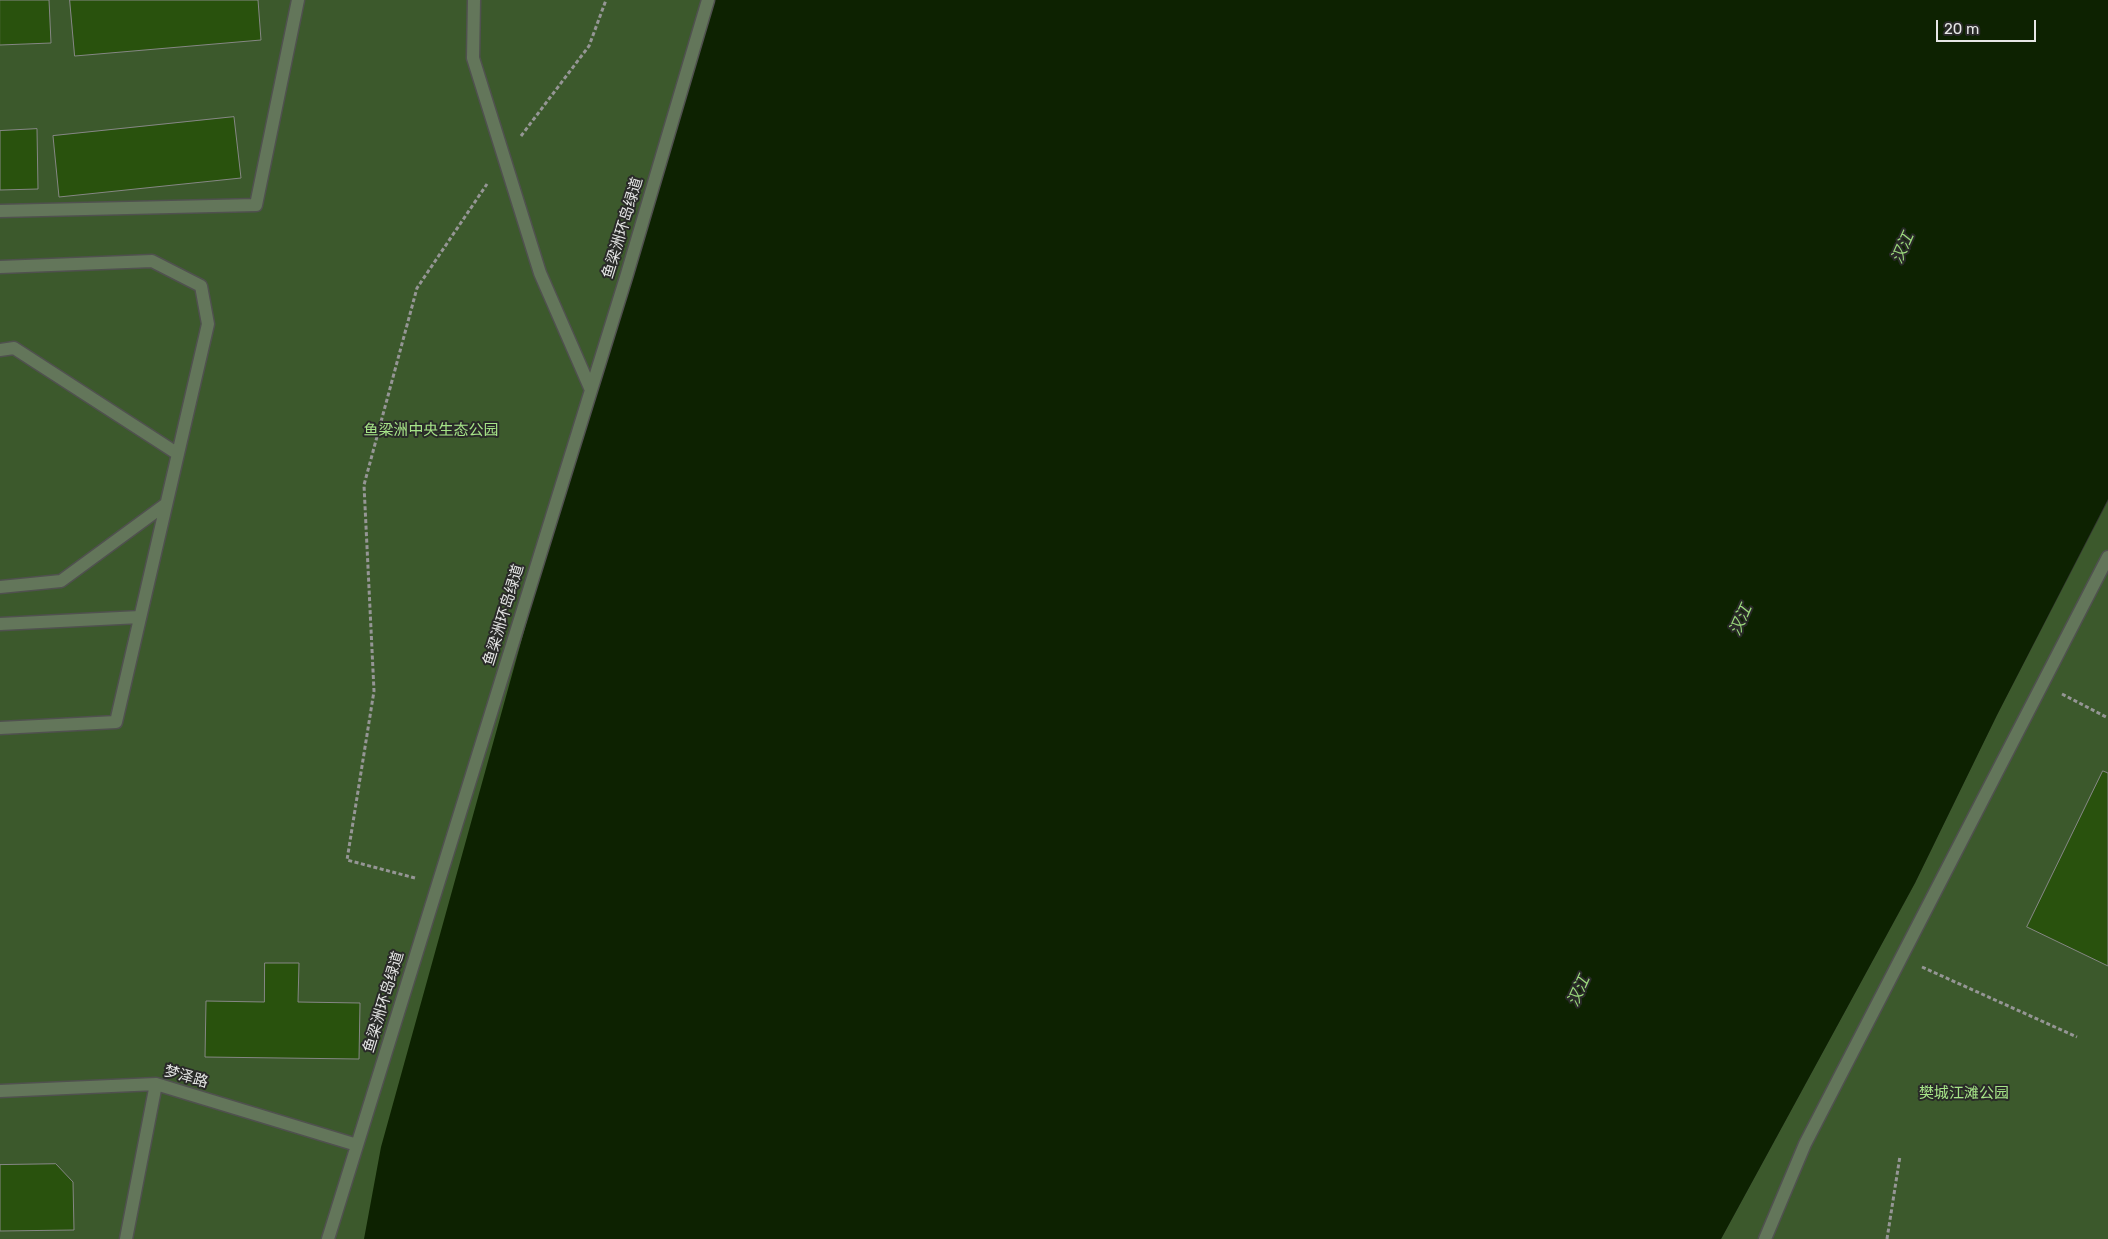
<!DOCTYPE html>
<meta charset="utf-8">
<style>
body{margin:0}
#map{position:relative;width:2108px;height:1239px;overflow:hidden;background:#333432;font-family:Rubik,sans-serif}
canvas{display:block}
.scale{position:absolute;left:1936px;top:20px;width:100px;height:22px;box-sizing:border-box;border:2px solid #e6e7e6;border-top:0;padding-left:6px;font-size:15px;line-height:18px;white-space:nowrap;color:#e6e7e6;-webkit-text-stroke:4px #292a28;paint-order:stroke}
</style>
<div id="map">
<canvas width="2108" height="1239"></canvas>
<div class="scale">20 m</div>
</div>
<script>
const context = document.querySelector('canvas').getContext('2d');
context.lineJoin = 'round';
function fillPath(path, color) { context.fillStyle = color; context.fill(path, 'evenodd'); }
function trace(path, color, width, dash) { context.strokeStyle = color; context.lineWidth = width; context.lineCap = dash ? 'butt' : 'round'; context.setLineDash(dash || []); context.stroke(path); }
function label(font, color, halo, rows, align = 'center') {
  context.font = font + ' Rubik,"Noto Sans SC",sans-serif'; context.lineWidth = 4; context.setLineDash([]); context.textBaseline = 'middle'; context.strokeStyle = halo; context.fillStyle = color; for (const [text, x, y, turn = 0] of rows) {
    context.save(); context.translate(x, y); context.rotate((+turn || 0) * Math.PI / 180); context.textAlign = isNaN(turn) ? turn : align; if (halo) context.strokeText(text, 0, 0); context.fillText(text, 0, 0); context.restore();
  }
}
fillPath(new Path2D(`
 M0 0H1148L524 1239H0Z
 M2108 501V1239H1721L1915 883 1997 715Z`), '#3c592c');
fillPath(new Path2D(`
 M708 0H2108V499L1997 715 1915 883 1721 1239H364L381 1147 591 390Z`), '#0d2201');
const building = new Path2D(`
 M0 0H49L51 43 0 45Z
 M70 0H258L261 40 75 56Z
 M234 117 241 178 59 197 53 136Z
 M37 129 38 189 0 190V131Z
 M2103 771 2108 773V966L2027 927Z
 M265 963H299L298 1002 360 1003 359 1059 205 1057 206 1001 264 1002Z
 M56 1164 73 1182 74 1230 0 1231V1165Z`);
fillPath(building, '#29520d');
trace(building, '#858784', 1);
const minor = new Path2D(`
 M474 0 473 58 540 273 591 390
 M0 211 256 205 298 0
 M0 267 152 261 201 286 208 324 116 722 0 728
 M0 350 14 348 178 454
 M0 587 61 581 166 504
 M0 624 140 617
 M0 1091 156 1084 357 1145
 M126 1239 156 1084
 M328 1239 627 274 708 0
 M1765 1239 1805 1144 2108 557`);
trace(minor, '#50514f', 15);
trace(new Path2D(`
 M521 136 589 46 606 0
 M2062 694 2108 718
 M415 878 347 860 374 691 364 485 417 288 487 184
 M1922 967 2077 1037
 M1887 1239 1900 1156`), '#959695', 3, [4, 2.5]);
trace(minor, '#63765a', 12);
label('15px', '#e6e7e6', '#292a28', [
 ["鱼梁洲环岛绿道",623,228,-73],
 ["鱼梁洲环岛绿道",504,615,-73],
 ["鱼梁洲环岛绿道",384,1002,-73],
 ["梦泽路",186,1077,16]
]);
label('15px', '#a6e488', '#292a28', [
 ["鱼梁洲中央生态公园",431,431],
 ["樊城江滩公园",1964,1094]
]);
label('italic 16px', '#9bd87c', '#292a28', [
 ["汉江",1903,248,-66],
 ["汉江",1741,620,-66],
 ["汉江",1579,991,-66]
]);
</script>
